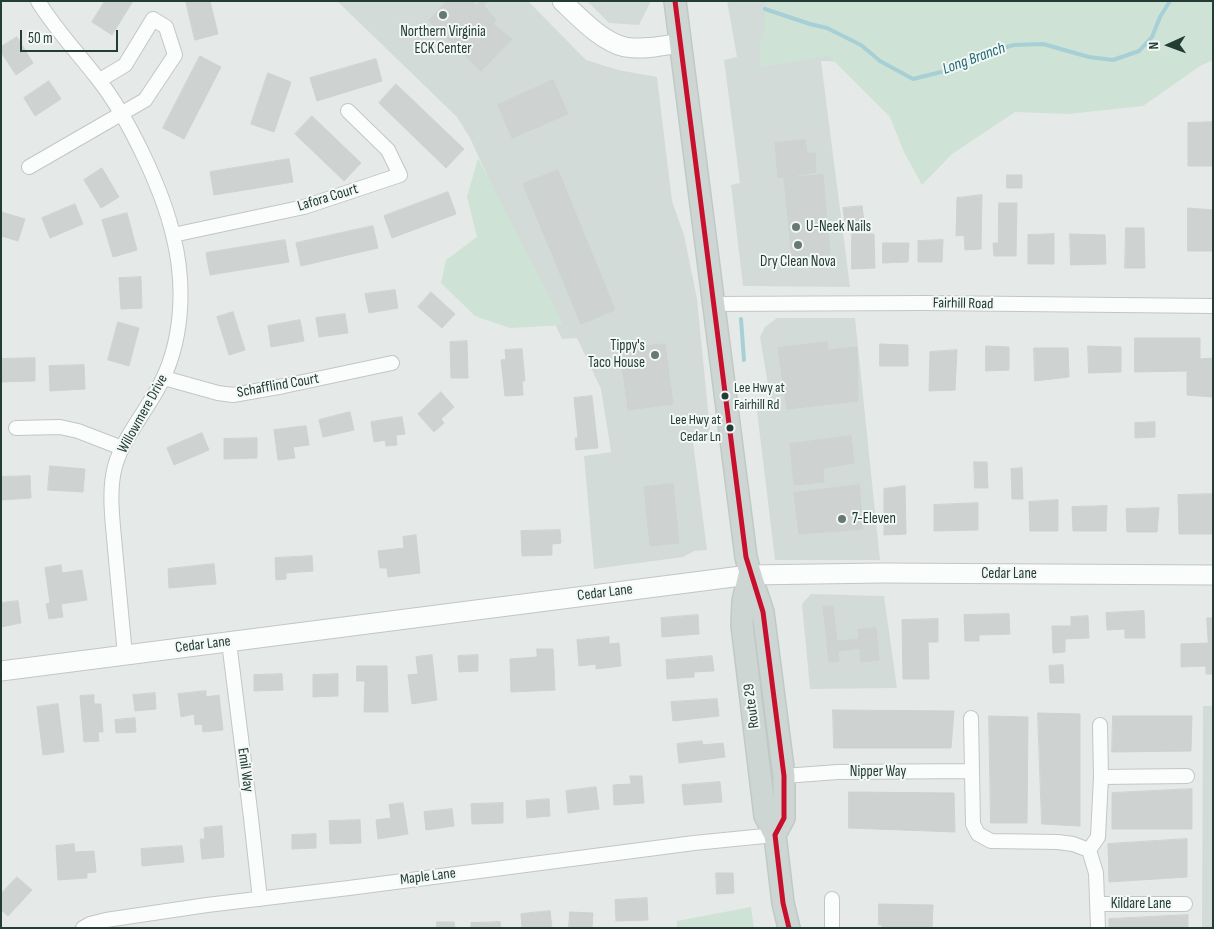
<!DOCTYPE html>
<style>
body{margin:0}
#map{position:relative;width:1214px;height:929px;overflow:hidden;background:#e5eae8;font-family:"Sofia Sans Condensed",sans-serif}
canvas{display:block}
.frame{position:absolute;inset:0;border:2px solid #233c35;pointer-events:none}
.north{position:absolute;left:1144px;top:20px;width:50px;height:50px;-webkit-text-stroke:4px #f3f8f6;paint-order:stroke;rotate:268deg;font-size:14px;font-weight:700;line-height:20px;text-align:center;color:#233c35}
.north::after{content:'';display:block;margin:auto;width:18px;height:22px;background:#233c35;clip-path:polygon(50% 0,100% 100%,50% 72%,0 100%)}
.scale{position:absolute;left:20px;top:30px;width:98px;height:22px;box-sizing:border-box;border:2px solid #233c35;border-top:0;padding-left:6px;font-size:15px;line-height:18px;white-space:nowrap;color:#233c35;-webkit-text-stroke:4px #f3f8f6;paint-order:stroke}
</style>
<div id="map">
<canvas width="1214" height="929"></canvas>
<div class="frame"></div>
<div class="north">N</div>
<div class="scale">50 m</div>
</div>
<script>
const context = document.querySelector('canvas').getContext('2d');
context.lineJoin = 'round';
function fillPath(path, color) { context.fillStyle = color; context.fill(path, 'evenodd'); }
function trace(path, color, width, dash) { context.strokeStyle = color; context.lineWidth = width; context.lineCap = dash ? 'butt' : 'round'; context.setLineDash(dash || []); context.stroke(path); }
function label(font, color, halo, rows, align = 'center') {
  context.font = font + ' "Sofia Sans Condensed",sans-serif'; context.lineWidth = 4; context.setLineDash([]); context.textBaseline = 'middle'; context.strokeStyle = halo; context.fillStyle = color; for (const [text, x, y, turn = 0] of rows) {
    context.save(); context.translate(x, y); context.rotate((+turn || 0) * Math.PI / 180); context.textAlign = isNaN(turn) ? turn : align; if (halo) context.strokeText(text, 0, 0); context.fillText(text, 0, 0); context.restore();
  }
}
fillPath(new Path2D(`
 M337 1H528L586 60 618 70 657 77 672 201 684 235 697 299 711 440 693 442 707 550 694 551 683 557 594 569 584 456 611 452 601 389 577 338 562 339 470 138 457 117Z
 M587 1H651L639 25 609 23Z
 M727 1H1002L954 65 821 61 850 287 743 286 731 185 740 183 724 60 737 57Z
 M777 318H855L880 560H775L757 411 772 409 760 337 765 327Z
 M811 594 884 596 897 688 810 689 802 604Z
 M1203 706H1213V928H1202Z`), '#d3dbd8');
fillPath(new Path2D(`
 M765 1H1213V60L1200 66 1143 106 1068 114 1015 112 952 154 922 185 904 152 890 117 829 56 760 67V44L765 30Z
 M478 158 564 325 510 328 475 316 441 283 446 260 477 237 467 197Z
 M751 907 754 928H677V921Z`), '#cee2d5');
trace(new Path2D(`
 M765 9 810 24 827 28 861 45 880 61 913 79 957 68 981 54 1014 45 1043 44 1089 57 1113 60 1139 51 1152 37 1160 17 1170 1
 M741 319 744 360`), '#a7d0d6', 4);
const building = new Path2D(`
 M105 1H133L112 35 92 22Z
 M186 1H210L218 34 195 40Z
 M447 1H471L477 6 481 1H487L484 6 496 20 493 24 512 39 481 71 429 21Z
 M17 37 33 63 16 75 1 52V47Z
 M200 56 221 67 184 139 163 128Z
 M376 59 382 81 317 101 310 78Z
 M268 73 291 82 274 132 251 124Z
 M553 80 568 114 512 138 498 105Z
 M49 81 61 99 35 116 24 98Z
 M396 84 464 149 446 168 379 103Z
 M312 116 361 163 344 181 295 134Z
 M1213 122V166H1188V123Z
 M805 140 807 153H815L816 172 778 178 775 143Z
 M289 159 293 182 214 195 210 172Z
 M102 168 119 197 101 208 84 180Z
 M558 170 615 310 581 324 523 184Z
 M823 175 830 254 792 258 784 178Z
 M1007 175H1022V188H1007Z
 M448 192 456 214 392 238 384 216Z
 M982 195 981 249 965 250 964 235 956 236 957 198Z
 M999 203H1017L1016 256H994L993 243H998Z
 M75 204 83 224 50 238 42 218Z
 M862 206 865 229 846 232 843 208Z
 M1188 208 1213 210V251H1188Z
 M1 212 25 219 18 241 1 236Z
 M127 213 137 250 113 257 102 220Z
 M373 226 378 248 301 266 296 243Z
 M1126 228H1144L1145 268H1125Z
 M852 234H874L875 268 852 269Z
 M1054 234V264H1028V235Z
 M1070 234 1105 235 1106 264 1071 265Z
 M285 240 289 262 210 275 206 253Z
 M943 240 942 262H918V241Z
 M883 243H909L908 262 883 263Z
 M141 277 142 308 121 309 119 278Z
 M395 290 398 308 369 313 365 294Z
 M431 292 455 314 442 328 418 307Z
 M233 312 245 350 229 355 217 317Z
 M345 314 348 333 319 337 316 318Z
 M300 320 304 341 271 347 268 326Z
 M118 322 139 328 129 366 108 360Z
 M1135 338H1200V359L1213 358 1212 397 1187 395V371L1135 372Z
 M467 341 468 378H451L450 342Z
 M827 342 828 350 857 347 858 401 787 409 778 348Z
 M665 344 673 404 628 410 620 350Z
 M880 344 908 345V366H880Z
 M986 346 1009 347V370L986 371Z
 M1088 346 1121 347V372L1089 373Z
 M1034 348H1068L1069 377 1035 381Z
 M522 349 525 381H522L523 395 505 396 501 360 506 359 505 350Z
 M957 350 955 390 929 391 930 352Z
 M35 358V381L2 382 1 359Z
 M84 365 85 389 50 391 49 366Z
 M441 392 454 407 441 419 444 423 434 432 418 414Z
 M592 396 598 448 576 450 575 438H578L574 398Z
 M350 412 354 430 323 437 319 420Z
 M402 417 405 434 396 435 397 445 386 446 385 440 374 442 371 422Z
 M1155 422V437L1135 438V423Z
 M306 426 309 445 293 447 295 458 278 460 274 430Z
 M202 433 209 450 174 465 167 448Z
 M851 436 854 463 823 468 824 482 794 485 790 444Z
 M257 438V458L224 459V439Z
 M974 462H987L988 488H975Z
 M50 466 85 469 83 492 48 490Z
 M1022 468 1023 499H1012L1011 469Z
 M30 476 31 498 1 500V477Z
 M673 484 679 543 650 546 644 487Z
 M859 485 863 529 799 534 794 493Z
 M905 486 906 534 884 535V489Z
 M1213 494V534H1179L1178 495Z
 M1058 500V531H1030L1029 502Z
 M978 503V530L934 531V505Z
 M1107 506 1106 531H1073L1072 507Z
 M1159 508 1157 532H1127L1126 509Z
 M560 530 561 543 552 544V555L522 556 521 531Z
 M416 535 420 573 388 577 387 568H380L378 551 404 548 403 537Z
 M312 556 313 571 286 573V579L276 580 275 558Z
 M214 564 216 584 169 588 168 569Z
 M61 565 62 573 82 570 87 600 61 604 63 617 49 619 46 604 50 603 45 568Z
 M18 601 21 623 1 627V603Z
 M833 606 837 641 859 639 860 648 838 651 839 661 829 662 823 607Z
 M1144 611 1145 638H1125V629L1107 630 1106 613Z
 M1009 614 1010 634 979 635V641H965L964 615Z
 M698 615 699 634 662 637 661 618Z
 M1088 616 1089 638 1065 639V652L1053 653 1052 626H1071V617Z
 M1207 618H1213V674H1206V666L1181 667V644L1208 643Z
 M938 619V642H928L929 679H903L902 620Z
 M876 628 879 660 861 662 858 630Z
 M609 637V644L619 643 621 666 596 669V664L579 666 577 640Z
 M537 649H553L555 690 511 692 510 659 537 657Z
 M432 655 437 700 412 704 408 675 418 674 416 657Z
 M478 655V671L459 672 458 656Z
 M712 656 714 671 694 672V677L667 679 666 660Z
 M1063 665 1064 683H1050L1049 666Z
 M357 666H387L388 712H364L365 681H357Z
 M282 674 283 690 254 691V675Z
 M338 674V696L313 697V675Z
 M206 691V697L219 695 223 730 203 732 202 724 195 725 194 714 181 717 178 694Z
 M155 693 156 709 135 711 133 695Z
 M94 695V704H101L103 732H98L99 741 84 742 80 696Z
 M717 699 719 716 673 721 671 702Z
 M58 704 64 752 43 755 37 707Z
 M833 710 954 711 951 748H834Z
 M1038 713 1080 714V826L1042 824Z
 M989 716 1028 717 1027 823H991Z
 M1113 716H1192L1191 751 1112 752Z
 M135 718 136 732 116 733 115 720Z
 M702 741 703 745 723 743 725 757 679 763 677 744Z
 M630 776H642L644 803 614 805 613 785 631 784Z
 M720 782 722 802 684 805 682 785Z
 M596 787 599 809 568 813 566 791Z
 M1192 789V829H1112V793Z
 M849 792 954 793 955 832 849 828Z
 M549 799 550 816 527 818 526 801Z
 M403 803 408 834 378 839 376 820 391 818 389 805Z
 M503 803V823L472 824 471 804Z
 M452 809 454 826 426 830 424 812Z
 M360 820 361 843 330 844 329 821Z
 M222 826 224 857 202 859 200 839H205L204 828Z
 M316 834V848L292 849V835Z
 M1187 839V877L1109 882 1108 844Z
 M74 844 75 852 94 851 96 872 87 873V878L58 880 56 846Z
 M182 846 184 862 142 866 141 849Z
 M716 873H733L734 893 717 894Z
 M17 877 32 890 8 916 1 910V894Z
 M647 898 648 920 616 921 615 900Z
 M879 904 933 905 932 928H882V925H879Z
 M550 911 552 928H522L521 914Z
 M570 912 593 913 592 928H569Z
 M1188 915V928H1109V919Z
 M437 922H454L455 928H437Z
 M500 922 501 928H471V923Z`);
fillPath(building, '#ced2d0');
trace(building, '#cdd3d0', 1);
const street = new Path2D(`
 M38 1C55 29 78 53 98 79 128 117 162 188 173 235 186 286 183 345 157 390 143 415 123 439 115 466 108 493 113 523 115 549 118 584 122 620 125 655
 M29 167 145 100 175 55 166 27 153 19 125 65 100 80
 M173 235 304 207 400 175 388 150 348 111
 M712 304 925 303 1213 306
 M164 378 218 393 233 395 284 386 392 363
 M16 428 60 427 78 431 122 448
 M229 642 251 818 260 899
 M971 718 973 824 978 834 991 841 1058 842 1073 844 1089 850 1096 873 1098 928
 M784 776 838 772 971 771
 M1101 777 1187 776
 M1089 850 1098 837 1101 777 1100 725
 M1097 904H1185
 M83 928 90 924 106 920 207 905 349 888 694 843 775 835
 M832 928V899`);
const secondary = new Path2D(`
 M562 1C579 17 602 42 625 47 643 50 662 46 680 43
 M1 671 749 575 882 573 1213 575`);
const primary = new Path2D(`
 M675 1 746 557C750 576 757 593 763 612L784 776V818L775 835
 M749 575 743 601 742 625 765 816 775 835 783 903 789 928`);
trace(street, '#c2c7c5', 16);
trace(secondary, '#c0c7c5', 21);
trace(primary, '#c1c9c7', 24);
trace(street, '#fbfcfc', 14);
trace(secondary, '#fbfcfc', 19);
trace(primary, '#ced6d4', 21);
trace(new Path2D(`
 M675 1 746 557 763 612 784 776V818L775 835 783 903 789 928`), '#c8102e', 5);
for (const [x, y, r, color] of [
 [443,15,5,"#677974"],
 [796,227,5,"#677974"],
 [798,245,5,"#677974"],
 [655,355,5,"#677974"],
 [725,396,4.5,"#233c35"],
 [730,428,4.5,"#233c35"],
 [842,519,5,"#677974"]
]) { const dot = new Path2D(); dot.arc(x, y, r, 0, 2 * Math.PI); context.fillStyle = color; context.fill(dot); trace(dot, '#f3f8f6', 2); }
label('14px', '#233c35', '#f3f8f6', [
 ["Lee Hwy at",734,388],
 ["Fairhill Rd",734,405],
 ["Lee Hwy at",721,420,"right"],
 ["Cedar Ln",721,437,"right"]
], 'left');
label('15px', '#233c35', '#f3f8f6', [
 ["Northern Virginia",443,32],
 ["ECK Center",443,49],
 ["U-Neek Nails",806,227,"left"],
 ["Dry Clean Nova",798,262],
 ["Tippy's",645,346,"right"],
 ["Taco House",645,363,"right"],
 ["7-Eleven",852,519,"left"]
]);
label('15px', '#233c35', '#f3f8f6', [
 ["Lafora Court",328,198,-17],
 ["Fairhill Road",963,304,1],
 ["Schafflind Court",278,386,-10],
 ["Willowmere Drive",143,414,-61],
 ["Cedar Lane",1009,574],
 ["Cedar Lane",605,593,-7],
 ["Cedar Lane",203,645,-7],
 ["Route 29",752,706,-97],
 ["Emil Way",245,770,82],
 ["Nipper Way",878,772],
 ["Maple Lane",428,877,-7],
 ["Kildare Lane",1141,904]
]);
label('italic 16px', '#206875', '#f3f8f6', [
 ["Long Branch",974,59,-20]
]);
</script>
